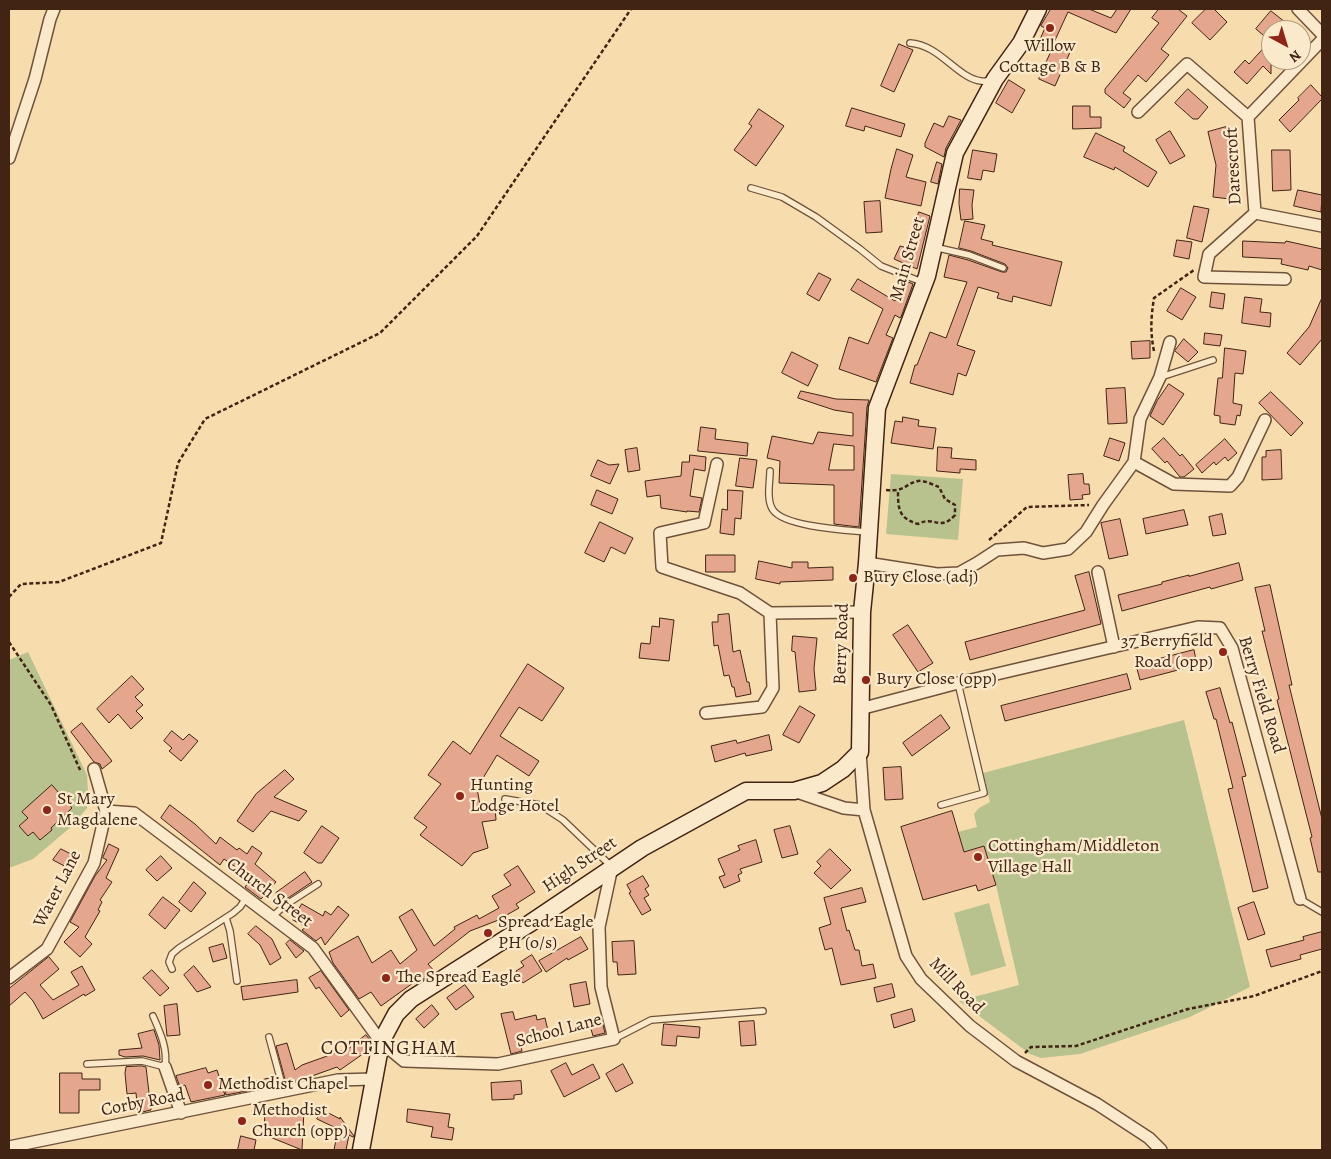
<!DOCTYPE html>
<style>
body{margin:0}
#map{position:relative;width:1331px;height:1159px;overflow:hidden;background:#f7ddae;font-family:Alegreya,serif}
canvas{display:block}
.frame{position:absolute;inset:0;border:10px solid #422415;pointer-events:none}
.north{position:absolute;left:1261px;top:20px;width:50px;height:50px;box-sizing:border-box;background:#fae9ca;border:1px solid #b09a82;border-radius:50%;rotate:141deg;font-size:14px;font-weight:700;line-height:20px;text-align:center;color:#422415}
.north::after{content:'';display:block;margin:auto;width:18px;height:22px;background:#8f2418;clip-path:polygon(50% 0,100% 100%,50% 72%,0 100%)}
</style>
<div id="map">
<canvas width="1331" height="1159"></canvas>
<div class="frame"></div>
<div class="north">N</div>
</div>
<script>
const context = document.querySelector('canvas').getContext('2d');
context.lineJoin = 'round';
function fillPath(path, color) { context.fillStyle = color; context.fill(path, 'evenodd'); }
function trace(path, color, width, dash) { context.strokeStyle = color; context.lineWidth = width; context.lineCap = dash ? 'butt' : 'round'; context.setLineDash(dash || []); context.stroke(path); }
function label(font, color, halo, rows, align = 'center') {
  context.font = font + ' Alegreya,serif'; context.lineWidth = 4.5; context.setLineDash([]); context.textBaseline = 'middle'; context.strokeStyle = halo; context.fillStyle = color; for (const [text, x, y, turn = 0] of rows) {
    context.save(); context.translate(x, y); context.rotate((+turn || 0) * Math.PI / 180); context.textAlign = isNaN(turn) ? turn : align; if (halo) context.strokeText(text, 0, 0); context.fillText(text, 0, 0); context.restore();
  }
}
fillPath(new Path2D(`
 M891 474 963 479 958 540 886 534Z
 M28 652 87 775 88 792 87 808 71 827 33 859 9 868V660Z
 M1184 720 1250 987 1190 1017 1080 1054 1041 1058 1030 1054 959 1001 1019 985 996 885 984 846 964 852 958 832 977 827 974 814 979 808 990 802 983 773Z
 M989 903 1006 966 971 976 954 913Z`), '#b8c28e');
const building = new Path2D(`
 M1051 9H1089L1111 18 1117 9H1131L1116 33 1068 12 1050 51 1037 46 1045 28 1041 26Z
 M1159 9H1178L1187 16 1161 49 1169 55 1159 67 1146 82 1138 75 1123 93 1131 99 1124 108 1105 93V89L1159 23 1152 18Z
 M1206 9H1214L1227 22 1210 40 1192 23Z
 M1271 11 1285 22 1278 30H1271V74L1263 66 1247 84 1234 72 1245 60 1249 64 1270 41 1256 29Z
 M1055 43 1071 50 1055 86 1039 79Z
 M899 44 913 50 894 92 881 86Z
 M1009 80 1025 90 1012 113 996 103Z
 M1311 85 1322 97V99L1290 132 1279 120 1299 100 1298 98Z
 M1188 89 1208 107 1198 119H1193L1175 103Z
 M1073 106H1090V117H1101V128L1073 129Z
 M852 108 905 124 901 137 865 126 864 131 846 126Z
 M759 109 784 126 756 166 734 150 752 126 749 124Z
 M949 116 961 120 946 148 944 157 925 147V143L934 123 943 127Z
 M1226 127 1235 166 1233 167 1230 199 1213 197 1216 165 1208 132Z
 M1170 131 1185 156 1170 164 1156 140Z
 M1096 133 1125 147 1123 151 1157 172 1148 187 1115 167 1114 170 1084 157Z
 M897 149 913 155 906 177 926 182 921 206 885 198 891 169Z
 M973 150 997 154 994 172 983 170 981 180 968 178Z
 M1272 150H1290L1291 190 1273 191Z
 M937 162 942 164 938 184 931 182Z
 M960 189 974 190 972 205 973 219 961 220 959 204Z
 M1298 190 1322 195 1321 212 1294 206Z
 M880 201 882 232 866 233 864 202Z
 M1194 206 1209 209 1202 242 1187 238Z
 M919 212 930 216 917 269 894 259 900 246 908 248Z
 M965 221 985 225 981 239 993 242 992 245 1062 262 1051 306 1013 296 1012 302 997 298 999 293 978 287 957 345 975 351 966 376 958 373 953 395 910 383 915 365H917L930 332 946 338 967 282 944 277 949 255 968 260 1002 272H1006L1008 268 1005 264 971 251 959 248Z
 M1177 240 1192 242 1189 259 1174 256Z
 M1243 241 1285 243 1286 241 1322 249V270L1309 266 1308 270 1281 264 1282 259 1243 257Z
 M819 273 831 279 819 301 807 294Z
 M858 279 895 301 906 281 913 284 901 317 900 318 895 315 886 335 893 338 876 382 839 369 849 337 868 344 883 309 851 290Z
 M1181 288 1196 297 1182 320 1167 311Z
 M1212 292 1225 294 1223 309 1210 307Z
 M1245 297 1262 299 1260 312 1271 313 1270 327 1242 323Z
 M1322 298V339L1300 365 1287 353 1309 327Z
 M1205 333 1222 335 1220 346 1204 344Z
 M1184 339 1198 352 1188 362 1175 351Z
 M1150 341V358L1132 359 1131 342Z
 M1225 348 1246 351 1243 374 1235 373 1233 403 1242 405 1240 416 1237 415 1235 425 1220 423V416L1214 415 1218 378H1222Z
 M792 352 818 365 808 386 782 373Z
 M1169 384 1184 394 1163 425 1150 416 1157 401Z
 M1125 388 1127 423 1108 424 1106 389Z
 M801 391 836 399 869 400 867 407 859 527 834 524V485L779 483 780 461 767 458 772 436 813 444 818 432 853 436V413L834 410 798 398ZM834 444 854 446V470H829Z
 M1271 392 1303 423 1291 436 1259 403Z
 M903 417 919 420 918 426 936 428 933 449 891 443 895 421 902 422Z
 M701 427 716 429 715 439 748 443 747 456 698 451Z
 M1110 438 1125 443 1119 461 1104 456Z
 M1164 438 1180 456 1182 454 1194 469 1184 477H1180L1167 461 1165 463 1152 449Z
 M1225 439 1237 453 1228 461 1225 457 1216 465 1214 462 1202 473 1196 465Z
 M938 447 952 448 951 458 976 460V470L960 469V473L937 471Z
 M637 448 640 470 628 472 625 450Z
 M1281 450 1282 479 1262 480V457H1266V451Z
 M690 455 706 457 705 471 694 469 690 496 702 498 699 512 687 511V512L661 508 660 495 647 497 645 481 681 476 682 462H689Z
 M740 458 757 460 753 488 736 486Z
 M598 460 609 465 619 464 610 484 591 476Z
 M1083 474 1084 484H1089L1090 494 1082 495 1083 499 1070 500 1068 475Z
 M597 490 618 499 612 514 591 505Z
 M728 490 743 491 741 519 735 518 734 535 720 533 722 509 727 510Z
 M1184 510 1188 525 1146 534 1143 519Z
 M1222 514 1226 534 1213 536 1209 517Z
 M1120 519 1128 555 1109 559 1101 523Z
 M600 522 633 538 625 554 611 547 604 562 585 553Z
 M706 555H735V572H706Z
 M759 561 792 568V562H808V568L833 567V580L780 582V584L756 579Z
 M1239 563 1243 580 1211 589 1210 587 1122 611 1118 595 1162 584V582L1189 575V576Z
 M1089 572 1101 624 970 660 965 642 1085 610 1075 576Z
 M1270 585 1292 685H1289L1322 819V872H1318L1310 838 1312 837 1277 700 1279 699 1262 631H1265L1255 588Z
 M729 614 733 652 740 650 747 682H749L751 694 736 697 734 687H732L729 675 724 676 718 645 714 646 712 622H718V615Z
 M660 618 674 620 669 661 639 658 641 643 650 644 652 626 659 627Z
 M908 625 933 663 918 672 893 635Z
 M793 636 817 638 814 669 816 690 799 692 795 652 792 651Z
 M1194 650 1197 665 1140 680 1136 665Z
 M528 664 564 688 542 721 519 707 500 736 539 761 529 776 497 755 477 788 481 811 495 808 496 820 482 822 488 848 473 853 462 866 420 835 427 827 414 818 441 784 428 775 453 741 470 754Z
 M1127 674 1131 689 1005 721 1001 706Z
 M132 676 144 689 135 697 143 705 136 711 143 718 131 729 118 714 109 723 97 709Z
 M1220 688 1230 723 1232 722 1246 776 1242 777 1268 888 1253 892 1228 789 1233 788 1216 719H1214L1206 692Z
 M800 706 815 715 799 743 783 735Z
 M941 715 950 728 912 756 903 743Z
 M82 723 112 761 102 769 100 764 94 762 71 732Z
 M172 731 183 740 189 734 198 741 181 761 169 751 172 748 164 741Z
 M769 735 772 750 746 756 745 753 715 762 711 746 736 740 737 743Z
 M901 767 903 799 885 800 883 768Z
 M285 770 294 779 274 797 307 811 299 821 271 811 253 832 237 821 256 794Z
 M52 785 72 808 51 828 52 830 40 840 33 832 28 836 19 826 28 818 22 812Z
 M170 805 195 824 216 844 220 837 237 850 239 848 247 854 252 846 262 853 255 864 276 882 261 899 245 887 252 878 224 859 220 865 161 818Z
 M952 811 964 852 984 846 996 885 978 891 976 885 923 900 901 827Z
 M322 826 339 838 322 863H318L304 853Z
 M790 826 798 854 782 858 774 830Z
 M756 840 762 862 740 869 742 873 738 875 740 881 724 888 719 877 725 875 718 859 740 850 738 846Z
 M109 844 119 849 106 878 112 882 100 900 102 902 98 910 100 911 85 937 92 944 80 957 64 942 79 927 70 922 95 876 107 860 103 858Z
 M61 849 79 858 72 870 53 860Z
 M830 849 851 870 831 889 814 873 821 866 817 862Z
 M161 856 172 868 157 881 146 870Z
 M518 866 535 892 516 904 519 908 496 921 470 931 428 964 435 972 422 980 420 978 381 1006 371 992 359 999 333 963 329 952 358 936 372 963 391 950 400 964 417 950 399 917 412 909 434 946 455 929 454 927 477 915 479 919 499 908 492 896 511 885 504 875Z
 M305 872 312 882 282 902 276 893Z
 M643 876 649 886 645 889 649 895 644 898 651 910 642 915 629 893 631 892 627 885Z
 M194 882 206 893 191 912 179 902Z
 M862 888 866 902 841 908 847 931 849 930 855 950H859L862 966 873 964 876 978 841 985 832 948 825 950 819 928 831 924 824 898Z
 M163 897 180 910 165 929 149 915Z
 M1254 902 1265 934 1248 940 1238 908Z
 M302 904 323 916 325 911 331 915 338 906 349 915 325 945 321 937 316 941 302 930 306 927 293 920Z
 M256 926 272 939 281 958 270 965 260 945 248 934Z
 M1322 932V949L1300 955 1301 959 1271 967 1266 950 1304 940 1303 937Z
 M581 937 588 949 568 960 567 958 546 972 539 961Z
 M290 940 304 951 296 958 286 944Z
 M634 941 636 974 618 975 617 962H613L612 942Z
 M223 944 227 958 213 962 209 948Z
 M532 955 542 971 523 983 516 971 524 966 521 962Z
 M49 957 59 969 40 985 53 1000 79 985 71 972 82 966 95 990 85 996 84 994 43 1019 33 1001 25 992 9 1006V989Z
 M194 966 211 987 197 992 184 975Z
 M152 970 169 988 160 996 143 978Z
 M321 971 349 1010 341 1017 319 987 316 989 309 978Z
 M297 980 298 992 243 1000 241 987Z
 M586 982 590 1004 574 1007 570 985Z
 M892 984 895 997 877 1002 874 988Z
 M465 985 474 997 456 1010 447 998Z
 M177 1004 180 1035 167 1036 164 1006Z
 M432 1005 439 1014 424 1028 416 1019Z
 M912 1009 915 1021 894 1028 891 1015Z
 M513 1012 515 1020 536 1015 537 1020 545 1018 550 1039 521 1046 522 1051 511 1054 501 1014Z
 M601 1017 605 1033 593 1036 589 1022Z
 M754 1021 756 1045 741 1046 739 1022Z
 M664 1024 700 1027 699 1038 677 1036 676 1046 662 1045Z
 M154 1030 159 1045 160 1060 143 1056 125 1057 119 1055V1050L142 1048 138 1034Z
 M366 1035 371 1041 370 1049 340 1070 337 1067 301 1080 286 1083 276 1046 287 1043 295 1070 302 1065 344 1050 345 1051Z
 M566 1063 572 1075 593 1064 600 1078 564 1097 551 1071Z
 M623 1064 633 1083 616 1092 606 1074Z
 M142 1066 146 1067 151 1110 138 1113 136 1093 127 1094 125 1073 126 1067Z
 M206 1068 208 1073 217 1070 225 1095 191 1102 185 1085 180 1087 176 1076Z
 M60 1073H82V1079H100V1090H79V1113H60Z
 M275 1077 277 1085 226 1095 225 1089Z
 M521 1081 522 1094 514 1095V1099L492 1100 491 1083Z
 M408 1109 450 1114 448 1127 454 1128 452 1140 431 1137 433 1127 407 1122Z
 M265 1110H304L302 1150 265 1135Z
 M323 1110 340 1119V1117L354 1136 353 1137 349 1135 346 1150H334L338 1129 317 1119Z
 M241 1136 256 1140 254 1150H238Z`);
fillPath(building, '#e4a68d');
trace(building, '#422415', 1);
const lane = new Path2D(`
 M910 43C940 45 957 78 981 81 984 82 989 80 992 80
 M751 188 782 197 816 217 860 249 881 266 922 282
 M934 247 969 255 1003 268
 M1161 377 1213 360
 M770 471C770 482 766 500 773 510 785 527 846 530 867 532
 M505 799 540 805 563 820 611 866
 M941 805 984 793 958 683
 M1300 899 1322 912
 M272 917 284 906 318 884
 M226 918 230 931 237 981
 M172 969 169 962 172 954 179 948 233 913 240 907 246 898
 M269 1037 284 1092
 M614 1039 651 1020 763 1011
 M87 1064 142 1061 165 1067C168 1049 160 1032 153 1016`);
const street = new Path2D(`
 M1298 9 1322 34
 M1138 112 1187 64 1248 117
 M9 158 35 79 50 19 54 9
 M1255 213 1322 226
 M1285 279 1204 277 1209 254 1255 213 1248 117 1322 40
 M1134 462 1174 484 1230 486 1238 477 1265 420
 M717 464 704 523 660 533 662 567 740 593 770 613 862 612
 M867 563 937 574 959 573 977 563 997 550 1024 548 1043 553 1068 549 1086 532 1103 505 1134 462 1140 419 1160 377 1170 342
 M1098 572 1114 647
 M860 709 958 683 1198 627 1220 628 1232 648 1300 899
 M706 713 762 707 773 688 770 613
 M860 752 864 810 906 956 921 979 970 1026 1016 1061 1097 1104 1149 1138 1161 1150
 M794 791 844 808 864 810
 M106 811 134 813 313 948 381 1042 404 1061 498 1064 614 1039 601 987 599 927 612 867
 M9 978 47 949 94 863 106 811 94 769
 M165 1067 181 1113
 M9 1147 338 1080 373 1079`);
const secondary = new Path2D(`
 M361 1150 381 1042 396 1014 411 999 529 924 642 848 746 791H794L822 783 843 769 860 752 862 612 867 563 877 408 927 276 955 153 995 79 1021 43 1038 9`);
trace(lane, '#6f523b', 8);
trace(street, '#6f523b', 14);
trace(secondary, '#422415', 19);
trace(new Path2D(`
 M1154 351C1150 332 1151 317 1154 298L1194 270
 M886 490C906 492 904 484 918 481 925 480 933 485 939 487L945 499 955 505V515C940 532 934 515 918 524 899 518 898 510 898 491
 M989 540 1027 507 1089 505
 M9 597 21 584 59 582 161 543 178 463 205 419 380 333 477 236 631 9
 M9 642 51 705 81 772
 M1025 1053 1031 1047 1076 1046 1188 1009 1254 996 1322 971`), '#422415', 2.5, [4, 2.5]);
trace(lane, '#fae9ca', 5.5);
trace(street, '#fae9ca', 11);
trace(secondary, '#fae9ca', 16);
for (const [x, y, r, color] of [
 [1050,28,5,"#8f2418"],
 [853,578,5,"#8f2418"],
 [1223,652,5,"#8f2418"],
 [866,680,5,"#8f2418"],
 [460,796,5,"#8f2418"],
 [47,810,5,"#8f2418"],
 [978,857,5,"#8f2418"],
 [488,933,5,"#8f2418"],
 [386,978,5,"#8f2418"],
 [208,1085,5,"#8f2418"],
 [242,1121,5,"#8f2418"]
]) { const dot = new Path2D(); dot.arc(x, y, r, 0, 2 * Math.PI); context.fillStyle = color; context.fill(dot); trace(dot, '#fae9ca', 2); }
label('18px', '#422415', '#fae9ca', [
 ["Willow",1050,47,"center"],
 ["Cottage B & B",1050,68,"center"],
 ["Bury Close (adj)",863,578],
 ["37 Berryfield",1213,642,"right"],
 ["Road (opp)",1213,663,"right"],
 ["Bury Close (opp)",876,680],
 ["Hunting",470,786],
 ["Lodge Hotel",470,807],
 ["St Mary",57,800],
 ["Magdalene",57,821],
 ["Cottingham/Middleton",988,847],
 ["Village Hall",988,868],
 ["Spread Eagle",498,923],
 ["PH (o/s)",498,944],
 ["The Spread Eagle",396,978],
 ["Methodist Chapel",218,1085],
 ["Methodist",252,1111],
 ["Church (opp)",252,1132]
], 'left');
label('18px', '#422415', '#fae9ca', [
 ["Darescroft",1234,166,-93],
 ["Main Street",908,259,-74],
 ["Berry Road",842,644,-88],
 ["Berry Field Road",1261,695,73],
 ["High Street",580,865,-34],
 ["Water Lane",58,889,-63],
 ["Church Street",269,893,37],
 ["Mill Road",956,986,46],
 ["School Lane",559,1031,-15],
 ["Corby Road",143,1103,-11]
]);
context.letterSpacing = '1px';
label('20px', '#422415', '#fae9ca', [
 ["COTTINGHAM",389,1049]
]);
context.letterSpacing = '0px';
</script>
